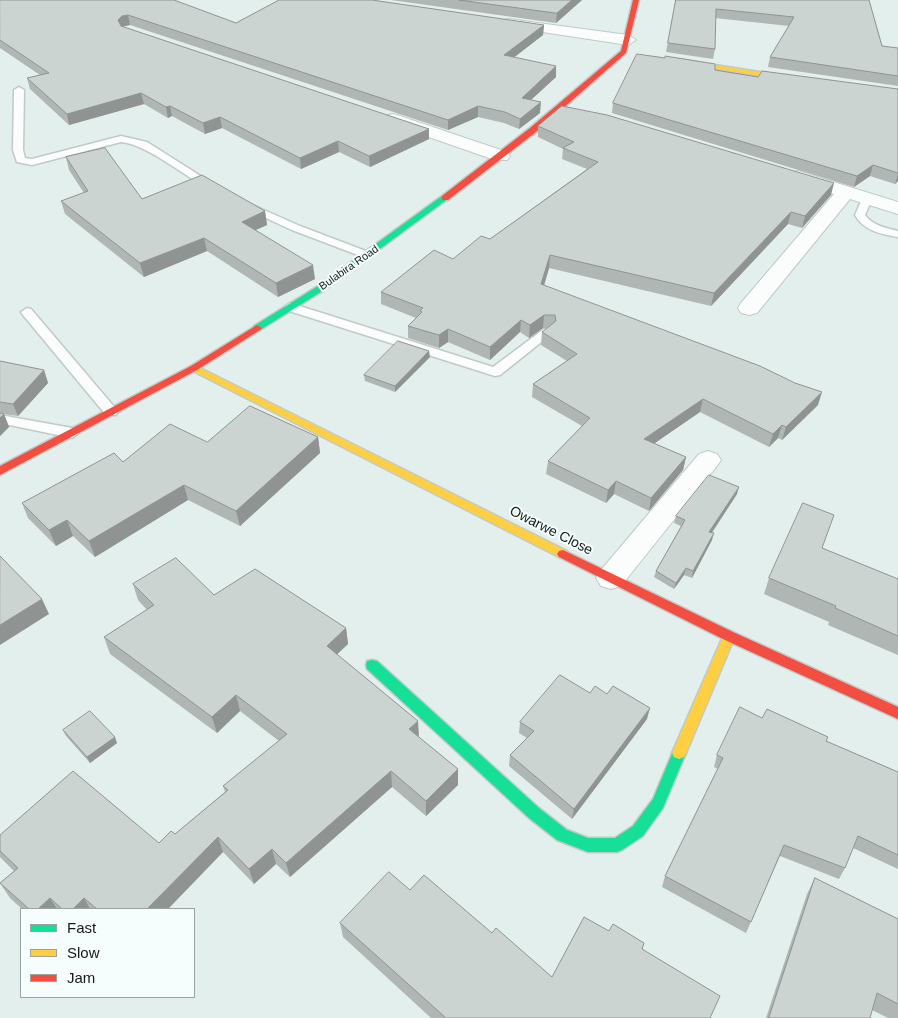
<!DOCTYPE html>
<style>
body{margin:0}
#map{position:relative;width:898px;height:1018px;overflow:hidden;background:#e3efec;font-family:Arial,sans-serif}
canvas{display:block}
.legend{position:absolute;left:20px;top:908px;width:175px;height:90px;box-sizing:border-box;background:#f5fefc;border:1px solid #9ba3a1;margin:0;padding:6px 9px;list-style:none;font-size:15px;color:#131b19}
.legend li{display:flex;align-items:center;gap:10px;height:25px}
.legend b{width:25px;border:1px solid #9ba3a1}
</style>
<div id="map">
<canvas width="898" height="1018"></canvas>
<ul class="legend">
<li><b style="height:6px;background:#16e098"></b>Fast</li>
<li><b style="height:6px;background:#ffcf43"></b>Slow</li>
<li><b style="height:6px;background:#f24e42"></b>Jam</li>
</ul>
</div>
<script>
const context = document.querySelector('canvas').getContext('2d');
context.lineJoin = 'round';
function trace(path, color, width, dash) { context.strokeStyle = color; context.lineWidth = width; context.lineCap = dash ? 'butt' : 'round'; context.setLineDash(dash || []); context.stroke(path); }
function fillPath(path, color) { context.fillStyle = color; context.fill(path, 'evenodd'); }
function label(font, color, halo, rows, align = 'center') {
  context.font = font + ' Arial,sans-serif'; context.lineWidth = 4; context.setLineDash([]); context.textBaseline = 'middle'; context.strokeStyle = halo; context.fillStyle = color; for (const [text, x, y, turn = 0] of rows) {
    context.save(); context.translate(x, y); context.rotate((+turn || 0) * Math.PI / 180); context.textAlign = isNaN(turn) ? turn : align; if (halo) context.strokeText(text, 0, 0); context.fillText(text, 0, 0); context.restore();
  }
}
const lane = new Path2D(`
 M19 87 24 90 23 150 25 158 32 159 121 136 147 142 218 187 213 190 209 189C185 176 146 144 121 142L32 165 17 162 13 150 14 90Z
 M867 196 872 199 865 215C873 226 886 228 898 231V237C881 234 864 231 855 215L862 199Z
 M246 202 300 226 371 253 373 255 371 257H363L292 230 242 207 241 205Z
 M290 303 493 367 544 329H552L554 332 500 375 495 376 286 310 284 307Z
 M27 308 31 309 116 409 118 412 116 415H106L23 315 21 312Z
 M0 415 72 428 79 433 72 438 0 423Z`);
const street = new Path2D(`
 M508 19 628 35 636 40 628 45 503 26 501 23 503 20Z
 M394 114 507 152 510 156 507 160H495L388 123 385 119 388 115Z
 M798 171 898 202V214L850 199 757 313 749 315 741 313 738 308 741 303 834 194 791 181 789 177 791 173Z
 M708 451 717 454 721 460 717 466 621 586 611 589 601 586 596 578 601 570 699 454Z`);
const fast = new Path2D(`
 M442 196 449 198 324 290 260 330H254V326L318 286Z
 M372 660 377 661 539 808 567 830 588 838H615L633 826 653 799 674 749 679 747 684 749 686 753 663 808 643 836 622 850 617 852H588L557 840 529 818 367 669 366 665 367 661Z`);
const slow = new Path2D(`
 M677 59 797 78 800 80 797 82 675 62 674 61Z
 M194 365 567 551 569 554 567 557H559L191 370 189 368 191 366Z
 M729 631 733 632 735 636 686 753 684 757 679 759 674 757 672 753 723 636 725 632Z`);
const jam = new Path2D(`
 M633 0H639L626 53 536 132 448 200H442V196L530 128 621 51Z
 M257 325 262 328 260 330 197 370 0 475V466L191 366Z
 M563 550 733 632 898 707V719L725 640 559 557 557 554 559 551Z`);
trace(lane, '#c0cac8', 3);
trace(street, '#c0cac8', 2);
trace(fast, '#c0cac8', 3);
trace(slow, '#c0cac8', 3);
trace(jam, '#c0cac8', 3);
fillPath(lane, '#fbfdfc');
fillPath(street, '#fbfdfc');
fillPath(fast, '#16e098');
fillPath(slow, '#ffcf43');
fillPath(jam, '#f24e42');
fillPath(new Path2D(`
 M0 0 236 23 544 25 543 35 514 57 556 77 531 100 540 113 519 129 504 123 478 117 448 130 130 25 123 27 429 129V139L370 167 339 152 301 169 222 128 205 134 172 116 168 118 144 104 69 125 30 89 27 78 40 75 0 48Z
 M391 0H582L556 23Z
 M676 0H869L882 46 898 48V86L768 67 770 57 789 26 715 18V49L713 59 666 52Z
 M715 70 758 77 898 89V181L895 184 870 176 854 187 612 113 613 103Z
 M538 126 831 195 802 228 788 224 711 306 549 268 544 285 818 405 782 440 778 438 769 447 700 412 654 443 686 457 683 470 649 511 614 494 606 503 546 474 548 461 582 426 532 397 533 384 567 361 541 345 542 332 548 328H543L529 338 520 332 490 360 448 342 439 348 408 338V326L416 318 381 304V292L453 259 490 239 587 169 562 159 563 149 538 137Z
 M66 157 142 199 265 211 267 225 256 230 315 279 278 297 207 251 144 277 65 214 61 201 84 193 69 170Z
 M430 357 395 392 365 381 364 375Z
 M0 361 44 370 48 383 18 416 4 414 9 427 0 436Z
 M318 437 320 453 240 526 188 500 95 557 73 536 56 546 28 518 22 503 123 462 207 442Z
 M737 494 712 533V540L692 578 684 575 674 589 654 577 656 571 681 526 674 523 676 516Z
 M822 548 898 579V655L828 625 829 622 764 594 769 578Z
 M133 584 214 595 346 628 348 644 337 654 419 738 458 769V785L426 816 392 787 290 877 276 864 254 884 223 852 168 909H22L10 898 0 883 14 871 0 857V835L159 843 175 834 225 792 223 786 279 741 240 711 217 733 110 654 104 637 147 610 138 600Z
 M590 693 647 719 572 819 509 766 510 755 527 738 519 733 520 722Z
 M762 718 826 741 898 772V869L853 848 845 868 839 879 780 856 746 933 662 887 665 876 718 769 714 767 717 755Z
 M63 730 117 743 90 763 66 736Z
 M815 878 898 919V1018H888L872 1010 870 1018H766L807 894Z
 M410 890 492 933 552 977 609 931 644 943 642 950 710 1018H431L343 937 340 923Z`), '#afb6b4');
fillPath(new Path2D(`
 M572 0H582L556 23 557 13Z
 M128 15 130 25 124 26 120 30 118 20 122 16Z
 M544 25 543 35 503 66 504 55Z
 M556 66V77L522 108V98Z
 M141 93 144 104 69 125 67 114Z
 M541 102 540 113 519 129 520 119Z
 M170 106 172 116 168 118 166 107Z
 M478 106V117L448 130V120Z
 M220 117 222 128 205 134 203 123Z
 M429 129V139L370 167 369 156Z
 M338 141 339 152 301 169 300 158Z
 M873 165 870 176 854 187 857 176Z
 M898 174V181L895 184Z
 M834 183 831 195 802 228 805 216Z
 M265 211 267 225 244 235 242 222Z
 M791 212 788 224 711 306 714 293Z
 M204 238 207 251 144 277 140 263Z
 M550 255 549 268 541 296V284Z
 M313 265 315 279 278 297 276 283Z
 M544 315 543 328 529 338 530 325Z
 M521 320 520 332 490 360V347Z
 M448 329V342L439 348V335Z
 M429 351 430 357 395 392V386Z
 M44 370 48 383 18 416 13 404Z
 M822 392 818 405 782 440 786 427Z
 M703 399 700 412 642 452 644 439Z
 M4 414 9 427 0 436V418Z
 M782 425 778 438 769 447 773 434Z
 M318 437 320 453 240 526 236 511Z
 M686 457 683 470 649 511 651 498Z
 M616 481 614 494 606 503 608 490Z
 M184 485 188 500 95 557 89 541Z
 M739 487 737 494 708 538 709 532Z
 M67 520 73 536 56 546 49 530Z
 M714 533 712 540 692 578 693 571Z
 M686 568 684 575 674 589 676 583Z
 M42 599 49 614 0 645V625Z
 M346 628 348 644 329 662 327 646Z
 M236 695 240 711 217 733 212 717Z
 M650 708 647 719 572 819 574 809Z
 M418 721 419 737 409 729Z
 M115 737 117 743 90 763 87 757Z
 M458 769V785L426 816V801Z
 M391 771 392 787 290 877 286 863Z
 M218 837 223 852 168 909H147Z
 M272 849 276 864 254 884 249 869Z
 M50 898 57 909H38Z
 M84 898 90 909H73Z`), '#8f9492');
const building = new Path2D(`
 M0 0H174L236 23 279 0H372L544 25 504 55 556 66 522 98 541 102 520 119 505 112 478 106 448 120 128 15 122 16 118 20 121 26 429 129 369 156 338 141 300 158 220 117 203 123 170 106 166 107 141 93 67 114 27 78 49 73 0 40Z
 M459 0H572L557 13Z
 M676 0H869L882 46 898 48V76L770 57 794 17 716 9 715 49 668 43Z
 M637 54 665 58V56L715 64V70L758 77 762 71 898 89V173L873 165 857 176 613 103Z
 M562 106 607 115 834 183 805 216 791 212 714 293 550 255 541 284 760 366 795 383 822 392 786 427 782 425 773 434 703 399 644 439 686 457 651 498 616 481 608 490 548 461 590 418 533 384 577 354 542 332 556 321 555 315H544L530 325 521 320 490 347 448 329 439 335 408 326 422 312 420 311 423 308 381 292 434 250 453 259 481 236 490 239 598 162 563 148 574 142 538 126Z
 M105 148 142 199 202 175 265 211 242 222 313 265 276 283 204 238 140 263 61 201 88 191 66 157Z
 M398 341 429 351 395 386 364 375Z
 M0 361 44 370 13 404 0 402Z
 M250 406 318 437 236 511 184 485 89 541 67 520 49 530 22 503 114 453 123 462 170 424 207 442Z
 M0 413 4 414 0 418Z
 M709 475 739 487 709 532 714 533 693 571 686 568 676 583 656 571 685 520 676 516Z
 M803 503 834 515 822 548 898 579V636L835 608 836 606 769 578Z
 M0 556 42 599 0 625Z
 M176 558 214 595 255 569 346 628 327 646 418 721 409 729 458 769 426 801 391 771 286 863 272 849 249 869 218 837 147 909H97L84 898 73 909H62L50 898 38 909H29L0 883 18 868 0 851V835L73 771 159 843 171 831 175 834 228 790 223 786 287 734 236 695 212 717 104 637 154 605 133 584Z
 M560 675 590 693 595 686 607 694 613 686 650 708 574 809 510 755 534 731 520 722Z
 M740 707 762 718 767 709 828 737 826 741 898 772V855L858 836 845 868 784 845 751 922 665 876 723 758 717 755Z
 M90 711 115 737 87 757 63 730Z
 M389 872 410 890 424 875 492 933 496 928 552 977 584 917 609 931 613 924 644 943 642 949 720 996 710 1018H446L340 923Z
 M815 878 898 919V1004L877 993 870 1018H769Z`);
fillPath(building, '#ccd4d1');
trace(building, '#8f9492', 1);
label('11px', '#131b19', '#f5fefc', [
 ["Bulabira Road",349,268,-35]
]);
label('14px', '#131b19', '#f5fefc', [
 ["Owarwe Close",551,531,27]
]);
</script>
